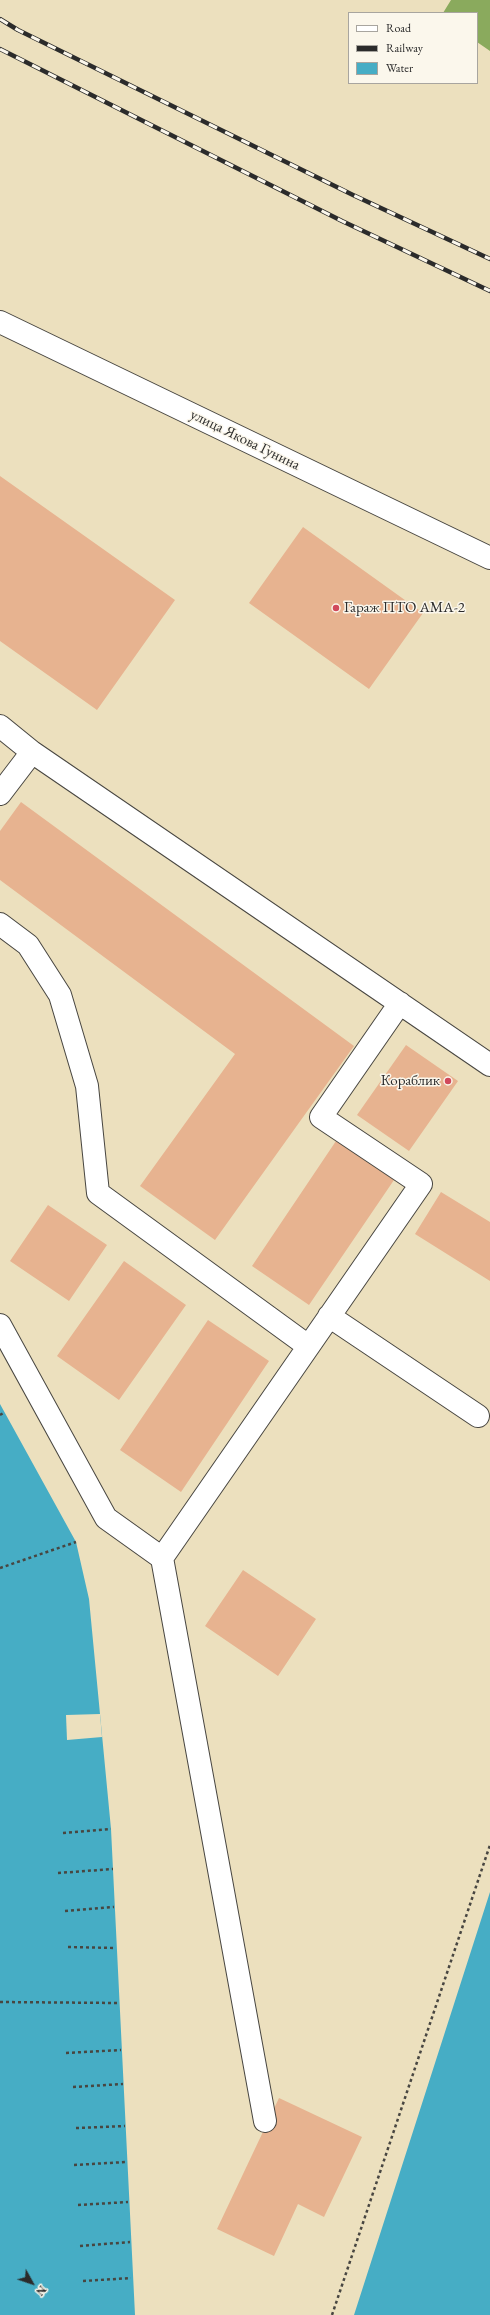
<!DOCTYPE html>
<meta charset="utf-8">
<style>
body{margin:0}
#map{position:relative;width:490px;height:2315px;overflow:hidden;background:#ece0be;font-family:"EB Garamond",serif}
canvas{display:block}
.legend{position:absolute;left:348px;top:12px;width:130px;height:72px;box-sizing:border-box;background:#fbf7ec;border:1px solid #a8a59f;margin:0;padding:5px 7px;list-style:none;font-size:12px;color:#2b2b2b}
.legend li{display:flex;align-items:center;gap:8px;height:20px}
.legend b{width:20px;border:1px solid #a8a59f}
.north{position:absolute;left:12px;top:2263px;width:40px;height:40px;-webkit-text-stroke:3px #fbf7ec;paint-order:stroke;rotate:130deg;font-size:11px;font-weight:700;line-height:16px;text-align:center;color:#2b2b2b}
.north::after{content:'';display:block;margin:auto;width:14px;height:18px;background:#2b2b2b;clip-path:polygon(50% 0,100% 100%,50% 72%,0 100%)}
</style>
<div id="map">
<canvas width="490" height="2315"></canvas>
<ul class="legend">
<li><b style="height:5px;background:#fff"></b>Road</li>
<li><b style="height:5px;background:#2b2b2b"></b>Railway</li>
<li><b style="height:11px;background:#46adc5"></b>Water</li>
</ul>
<div class="north">N</div>
</div>
<script>
const context = document.querySelector('canvas').getContext('2d');
context.lineJoin = 'round';
function fillPath(path, color) { context.fillStyle = color; context.fill(path, 'evenodd'); }
function trace(path, color, width, dash) { context.strokeStyle = color; context.lineWidth = width; context.lineCap = dash ? 'butt' : 'round'; context.setLineDash(dash || []); context.stroke(path); }
function label(font, color, halo, rows, align = 'center') {
  context.font = font + ' "EB Garamond",serif'; context.lineWidth = 3; context.setLineDash([]); context.textBaseline = 'middle'; context.strokeStyle = halo; context.fillStyle = color; for (const [text, x, y, turn = 0] of rows) {
    context.save(); context.translate(x, y); context.rotate((+turn || 0) * Math.PI / 180); context.textAlign = isNaN(turn) ? turn : align; if (halo) context.strokeText(text, 0, 0); context.fillText(text, 0, 0); context.restore();
  }
}
fillPath(new Path2D(`
 M451 0H490V51L477 42V13H443Z`), '#8aaa5d');
fillPath(new Path2D(`
 M0 1404 76 1542 89 1599 111 1829 135 2315H0Z
 M490 1892V2315H354Z`), '#46adc5');
fillPath(new Path2D(`
 M100 1714 102 1737 67 1740 66 1715Z`), '#ece0be');
fillPath(new Path2D(`
 M0 476 175 600 97 710 0 641Z
 M303 527 423 613 369 689 249 603Z
 M21 802 354 1046 215 1240 140 1186 235 1054 0 880V831Z
 M406 1045 458 1081 409 1151 357 1115Z
 M336 1141 394 1180 309 1305 252 1266Z
 M441 1192 490 1222V1281L415 1234Z
 M48 1205 107 1245 69 1301 10 1261Z
 M124 1261 186 1305 119 1400 57 1356Z
 M208 1320 269 1361 181 1492 120 1450Z
 M243 1570 316 1619 278 1676 205 1626Z
 M279 2098 362 2137 324 2217 298 2204 274 2256 217 2229Z`), '#e7b390');
const minor = new Path2D(`
 M0 322 490 558
 M0 726 32 752 490 1065
 M0 794 32 752
 M0 924 28 945 60 995 87 1086 98 1193 308 1346
 M329 1316 478 1416
 M0 1325 106 1518 162 1558 421 1184 321 1117 400 1003
 M162 1558 265 2121`);
trace(minor, '#484641', 24);
trace(new Path2D(`
 M0 1415 5 1412
 M0 1568 76 1542
 M63 1833 111 1829
 M58 1873 113 1869
 M65 1911 114 1907
 M68 1947 116 1948
 M0 2002 119 2003
 M66 2053 121 2050
 M73 2087 123 2084
 M76 2128 125 2126
 M74 2165 126 2162
 M78 2205 128 2202
 M80 2246 130 2242
 M83 2281 131 2278
 M332 2315 490 1845`), '#484641', 2.5, [3, 3]);
trace(minor, '#fff', 22);
const rail = new Path2D(`
 M0 19 18 30 353 195 490 259
 M0 49 342 221 490 291`);
trace(rail, '#2b2b2b', 4.5);
trace(rail, '#fbf7ec', 3, [9]);
for (const [x, y, r, color] of [
 [336,608,4,"#d1495b"],
 [448,1081,4,"#d1495b"]
]) { const dot = new Path2D(); dot.arc(x, y, r, 0, 2 * Math.PI); context.fillStyle = color; context.fill(dot); trace(dot, '#fbf7ec', 1.5); }
label('15px', '#2b2b2b', '#fbf7ec', [
 ["улица Якова Гунина",245,440,26]
]);
label('15px', '#2b2b2b', '#fbf7ec', [
 ["Гараж ПТО АМА-2",344,608],
 ["Кораблик",440,1081,"right"]
], 'left');
</script>
